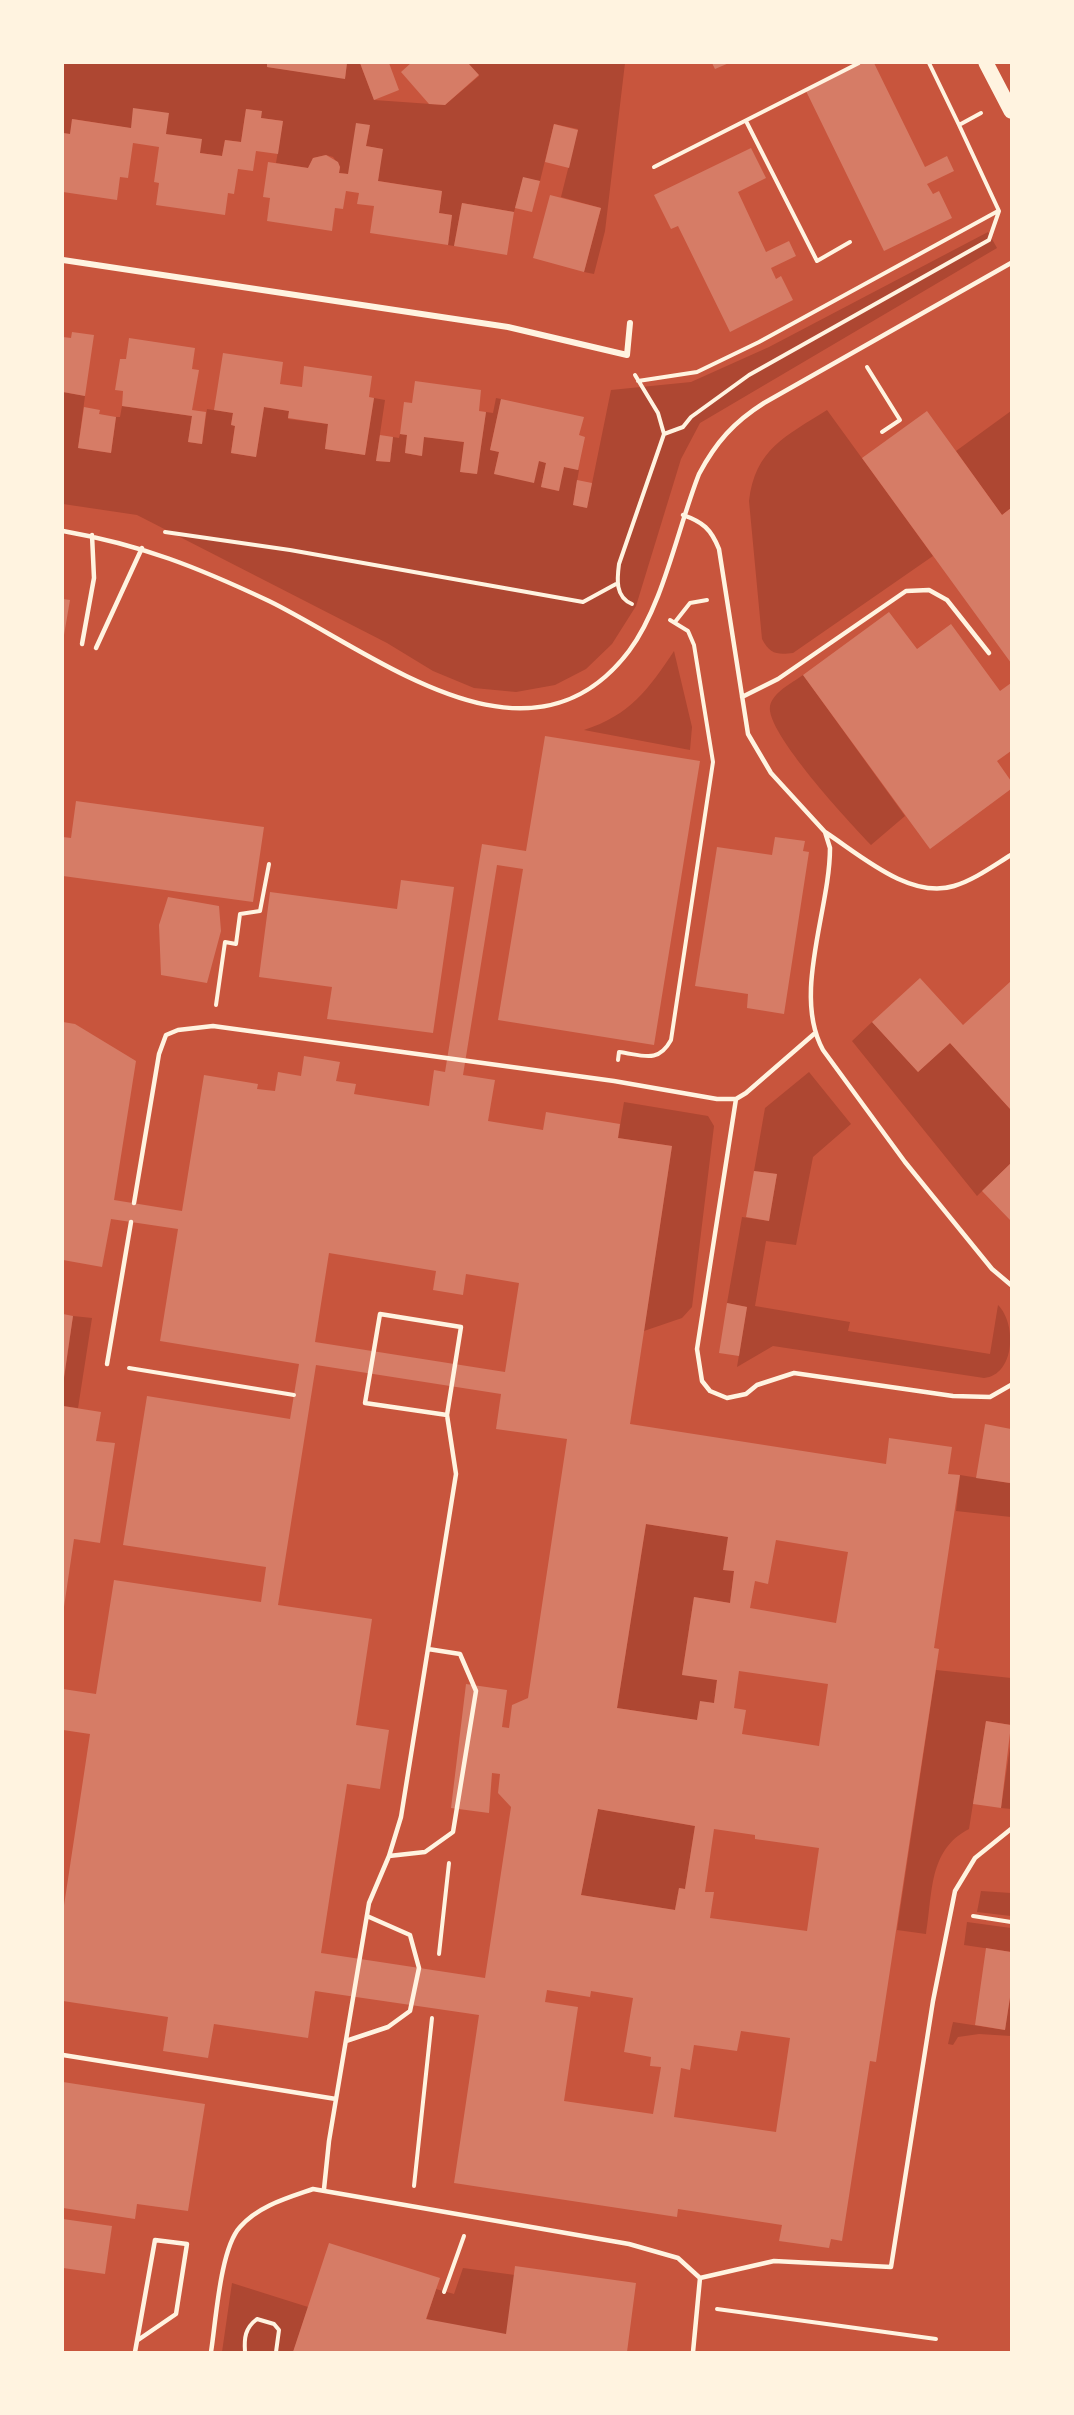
<!DOCTYPE html>
<style>
body{margin:0}
#map{position:relative;width:1074px;height:2415px;overflow:hidden;background:#c8553d;font-family:"Source Sans 3",sans-serif}
canvas{display:block}
.frame{position:absolute;inset:0;border:64px solid #fff3e0;pointer-events:none}
</style>
<div id="map">
<canvas width="1074" height="2415"></canvas>
<div class="frame"></div>
</div>
<script>
const context = document.querySelector('canvas').getContext('2d');
context.lineJoin = 'round';
function fillPath(path, color) { context.fillStyle = color; context.fill(path, 'evenodd'); }
function trace(path, color, width, dash) { context.strokeStyle = color; context.lineWidth = width; context.lineCap = dash ? 'butt' : 'round'; context.setLineDash(dash || []); context.stroke(path); }
fillPath(new Path2D(`
 M63 63H267V67L345 78 347 63H360L374 100 445 105 479 76 468 63H625L605 231 594 274 584 272 601 208 561 197 578 129 554 124 540 181 523 178 514 212 462 203 454 246 448 245 452 215 439 213 442 191 378 181 382 149 366 146 370 126 348 174 339 173 340 167 333 157 326 155 313 158 308 168 276 163 283 121 261 118V111L246 109 241 142 225 140 222 156 200 153 166 134 73 119 70 134 63 133Z
 M988 232 997 248 700 423 681 459 636 606 612 644 586 669 555 685 516 692 474 688 433 671 387 643 137 515 63 504V392L85 396 78 448 111 453 116 417H120L122 406 192 416 188 442 202 444 207 409 233 413 231 424 235 426 231 453 256 457 264 407 289 411 288 419 328 424 325 449 365 455 374 398 385 400 376 461 390 462 393 437 399 438 400 434 407 435 405 453 421 456 424 437 464 442 461 472 477 474 486 412 493 413 496 398 501 399 490 450 499 452 494 474 539 461 546 463 541 487 558 491 564 467 579 470 573 505 587 508 611 390 691 382 769 347Z
 M827 410 933 556 793 653C777 655 770 654 762 639L749 501C755 449 786 436 827 410Z
 M1011 411V508L1002 515 956 451Z
 M674 651 692 727 690 750 584 730C630 715 648 690 674 651Z
 M803 675 905 816 871 845C851 824 765 732 770 706 773 692 792 683 803 675Z
 M872 1022 918 1072 950 1043 1011 1110V1163L977 1196 852 1041Z
 M809 1072 851 1124 813 1157 796 1245 766 1241 755 1306 850 1322 848 1331 990 1354 998 1305C1017 1324 1015 1375 984 1378L773 1346 737 1367 747 1307 727 1303 742 1217 769 1221 777 1174 754 1171 765 1108Z
 M624 1102 708 1116 714 1126 692 1307 682 1318 644 1331 672 1146 618 1138Z
 M73 1316 92 1318 78 1408 63 1406V1386Z
 M960 1475 1009 1483 1011 1475V1517L956 1511Z
 M646 1524 728 1537 724 1570 734 1571 730 1603 694 1597 682 1674 717 1680 714 1703 700 1702 697 1720 617 1708Z
 M936 1670 1011 1678V1725L986 1721 969 1829C928 1850 933 1893 926 1934L897 1930Z
 M1011 1740V1809L1001 1808Z
 M598 1809 695 1826 685 1889 679 1888 675 1910 581 1895Z
 M981 1891 1011 1893V1916L977 1912Z
 M967 1922 1011 1928V1952L964 1945Z
 M1011 1991V2036L979 2034 958 2037 953 2045 948 2044 953 2022 1005 2030Z
 M463 2268 515 2275 504 2352H416L436 2289 454 2294Z
 M232 2283 308 2307 293 2352H222Z`), '#ae4732');
fillPath(new Path2D(`
 M267 63H347L345 79 267 67Z
 M360 63H389L399 90 374 100Z
 M411 63H468L479 75 445 105 429 104 401 72Z
 M712 63H729L715 69Z
 M863 63H874L925 167 947 156 954 171 927 184 933 194 939 191 952 218 884 251 806 91Z
 M133 108 169 113 166 134 202 139 200 153 222 156 225 140 241 142 246 109 262 111 261 118 283 121 278 154 256 151 253 171 238 169 234 194 228 193 225 215 156 205 159 183 154 182 159 147 133 143 128 178 120 177 117 200 63 192V133L70 134 72 119 131 128Z
 M356 123 370 125 366 146 383 149 378 181 442 191 439 213 452 215 448 245 370 233 374 206 357 204 359 193 346 191 343 209 335 208 332 231 267 221 270 198 263 197 268 162 308 168 313 158 326 155 338 162 340 167 339 173 348 174Z
 M554 124 578 130 569 168 545 162Z
 M751 148 766 178 738 192 766 252 789 241 796 256 771 268 776 279 781 276 793 300 730 332 678 226 671 229 654 195Z
 M523 177 540 181 532 212 515 208Z
 M550 195 601 208 584 272 533 258Z
 M462 203 514 212 507 255 454 246Z
 M72 332 94 335 85 396 63 392V337L71 338Z
 M129 338 195 348 192 369 199 370 192 410 206 412 202 444 188 442 192 416 122 406 123 391 115 390 120 359H126Z
 M223 353 283 362 280 384 302 387 304 366 372 376 369 397 374 398 365 455 325 449 328 424 288 418 289 411 264 407 256 457 231 453 235 426 231 425 233 413 214 410Z
 M415 381 481 390 479 411 486 412 477 474 460 472 464 442 424 437 422 456 405 453 407 435 400 434 404 402 412 403Z
 M501 399 584 417 579 435 585 437 578 470 564 467 559 491 541 487 546 463 539 461 534 483 494 474 499 452 490 450Z
 M84 407 100 410 99 414 116 417 111 453 78 448Z
 M927 411 1002 515 1011 508V663L862 458Z
 M380 435 393 437 390 462 376 461Z
 M577 480 592 483 587 508 573 505Z
 M63 599 70 600 64 635H63Z
 M889 612 917 649 951 624 1000 691 1011 683V751L997 761 1011 781V789L930 849 803 675Z
 M545 736 700 761 654 1045 498 1020 523 869 497 865 463 1075 495 1080 488 1121 543 1130 546 1112 620 1124 618 1138 672 1146 630 1424 886 1464 889 1438 952 1447 948 1474 960 1475 934 1648 939 1649 876 2062 870 2061 842 2241 831 2239 829 2248 779 2241 782 2225 678 2209 677 2217 454 2183 479 2015 315 1991 308 2038 214 2024 208 2058 163 2051 168 2017 63 2001V1912L90 1734 63 1730V1689L96 1694 114 1580 261 1602 266 1567 123 1545 147 1396 290 1419 299 1364 160 1341 178 1229 111 1219 102 1267 63 1260V1022L75 1024 136 1061 114 1200 182 1211 204 1075 258 1084 257 1089 275 1091 278 1072 301 1076 304 1056 340 1062 336 1081 356 1084 354 1094 429 1106 434 1070 445 1072 482 844 526 851ZM329 1253 436 1271 433 1290 463 1295 466 1274 519 1283 505 1372 315 1342ZM316 1365 501 1394 496 1429 567 1439 528 1698 512 1705 509 1728 502 1727 507 1690 466 1684 451 1808 489 1813 492 1773 500 1774 498 1793 511 1807 485 1978 321 1953 347 1784 380 1789 389 1730 356 1725 372 1619 278 1605ZM646 1524 728 1537 723 1570 734 1571 730 1603 694 1597 682 1675 717 1680 714 1703 700 1701 697 1720 617 1708ZM776 1540 848 1552 836 1623 750 1608 755 1581 768 1584ZM739 1671 828 1684 819 1746 742 1734 746 1710 734 1708ZM598 1809 695 1826 685 1889 679 1888 675 1910 581 1895ZM714 1829 755 1835V1839L819 1848 807 1931 710 1918 714 1892H705ZM547 1990 590 1997 591 1991 633 1998 624 2052 651 2057 650 2066 661 2067 653 2114 564 2101 578 2007 545 2002ZM741 2031 790 2038 776 2132 674 2117 681 2068 690 2070 694 2045 737 2051Z
 M76 801 264 827 253 902 63 876V837L71 838Z
 M775 837 805 841 803 851 809 852 784 1014 747 1008 748 994 695 986 717 847 772 855Z
 M401 880 454 887 433 1033 327 1019 332 987 259 977 270 892 397 909Z
 M168 897 219 906 221 931 207 983 161 975 159 925Z
 M920 978 963 1025 1011 981V1110L950 1043 918 1072 872 1022Z
 M1011 1163V1221L982 1191Z
 M754 1171 777 1174 769 1221 746 1217Z
 M727 1303 747 1307 739 1356 719 1353Z
 M63 1314 73 1316 64 1377H63Z
 M63 1406 101 1412 96 1441 115 1443 100 1543 74 1539 64 1607Z
 M985 1424 1011 1429 1010 1483 976 1478Z
 M986 1721 1011 1725 1001 1808 973 1804Z
 M986 1948 1011 1952V1991L1005 2030 975 2025Z
 M63 2082 205 2104 188 2211 137 2204 135 2219 63 2208Z
 M63 2219 112 2226 105 2274 63 2268Z
 M329 2243 440 2278 426 2319 506 2334 515 2266 636 2283 627 2352H293Z`), '#d67c66');
trace(new Path2D(`
 M929 63 959 125
 M746 121 817 261 850 242
 M654 167 859 63
 M867 367 900 420 882 432
 M638 381 697 372 759 342 998 211
 M664 434 683 427 691 417 749 375 989 240 999 211 959 125 981 113
 M165 532 290 550 583 602 616 584
 M632 604C615 597 617 579 619 564L664 434 658 413 635 375
 M675 622 690 603 707 600
 M216 1005 225 942 236 944 240 914 260 911 269 864
 M618 1060 619 1052C643 1055 658 1064 671 1040L713 762 694 645 688 631 670 620
 M129 1368 294 1395
 M973 1916 1011 1922
 M439 1954 449 1863
 M414 2186 432 2018
 M444 2292 464 2236
 M717 2309 936 2339
 M245 2352C244 2338 245 2328 257 2319L274 2324 279 2330 276 2352`), '#fff3e0', 4);
trace(new Path2D(`
 M683 515C703 522 711 529 719 549L748 734 771 773 825 832 830 848C830 910 792 994 823 1050L905 1162 992 1269 1011 1285
 M63 531C142 545 197 567 269 601 375 653 529 783 629 651 663 606 678 527 699 474 716 442 734 422 764 403L1011 263
 M82 644 94 578 92 535
 M96 648 142 548
 M742 697 778 679 906 591 929 590 947 600 989 653
 M825 832C859 854 910 900 954 886 974 880 993 866 1011 855
 M736 1099 697 1349 702 1381 710 1391 727 1398 746 1394 757 1385 794 1373 953 1396 990 1397 1011 1385
 M134 1203 159 1054 166 1035 178 1030 213 1026 614 1081 717 1099H736L746 1093 814 1034
 M380 1314 461 1327 447 1415 365 1403Z
 M107 1364 131 1222
 M389 1856 425 1852 453 1832 476 1691 460 1654 428 1649
 M346 2041 388 2027 410 2011 419 1968 410 1935 367 1916
 M63 2055 336 2099
 M324 2189 329 2141 369 1903 389 1856 401 1817 456 1474 447 1415
 M700 2278 774 2261 891 2267 933 2001 955 1891 975 1858 1011 1829
 M135 2352 155 2240 187 2244 176 2314 138 2340
 M211 2352C216 2321 220 2249 240 2227 258 2206 287 2198 313 2189L629 2244 678 2258 700 2278
 M693 2352 700 2278`), '#fff3e0', 4.5);
trace(new Path2D(`
 M63 260 508 327 627 355 630 323`), '#fff3e0', 6);
trace(new Path2D(`
 M986 63 1011 111`), '#fff3e0', 15);
</script>
